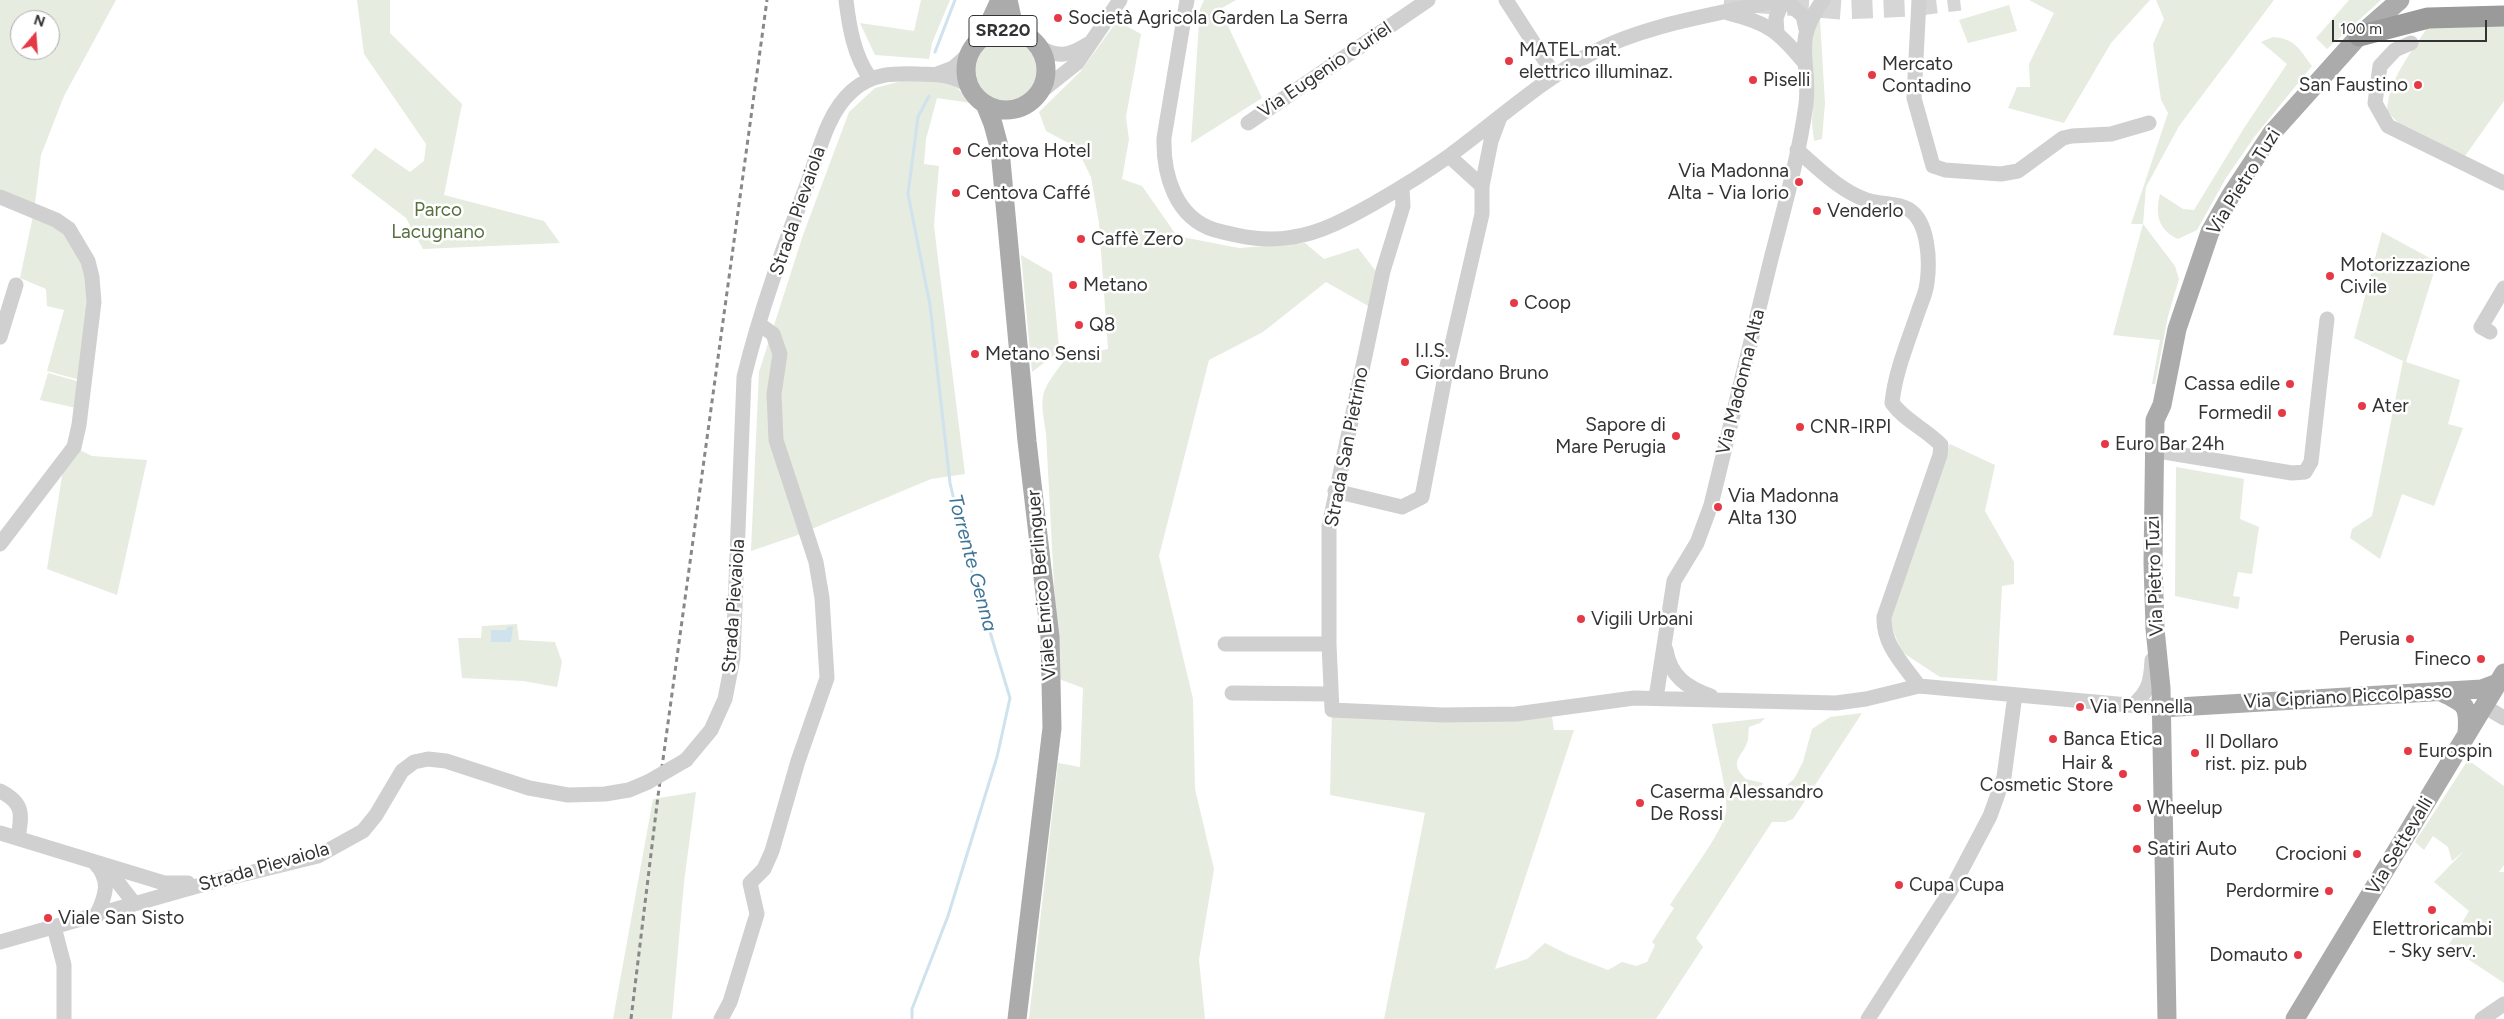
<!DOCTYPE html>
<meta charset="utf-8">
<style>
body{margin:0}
#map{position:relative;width:2504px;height:1019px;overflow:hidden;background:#fff;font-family:Figtree,sans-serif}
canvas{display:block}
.north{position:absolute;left:10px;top:10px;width:50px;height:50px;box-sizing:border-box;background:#fff;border:1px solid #adadad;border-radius:50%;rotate:18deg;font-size:14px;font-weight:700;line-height:20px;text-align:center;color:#333}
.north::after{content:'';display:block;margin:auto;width:18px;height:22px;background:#e63946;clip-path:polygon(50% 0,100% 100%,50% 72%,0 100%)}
.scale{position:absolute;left:2332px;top:20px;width:155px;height:22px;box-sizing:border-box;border:2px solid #333;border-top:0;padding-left:6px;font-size:15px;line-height:18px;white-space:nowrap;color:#333;-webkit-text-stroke:4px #fff;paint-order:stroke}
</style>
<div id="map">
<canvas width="2504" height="1019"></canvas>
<div class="north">N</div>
<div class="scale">100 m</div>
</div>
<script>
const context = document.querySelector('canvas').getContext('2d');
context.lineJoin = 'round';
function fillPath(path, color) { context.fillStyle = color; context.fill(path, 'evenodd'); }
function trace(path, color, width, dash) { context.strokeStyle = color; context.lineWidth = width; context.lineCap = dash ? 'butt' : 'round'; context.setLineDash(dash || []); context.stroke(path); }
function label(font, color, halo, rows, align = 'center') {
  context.font = font + ' Figtree,sans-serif'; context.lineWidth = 5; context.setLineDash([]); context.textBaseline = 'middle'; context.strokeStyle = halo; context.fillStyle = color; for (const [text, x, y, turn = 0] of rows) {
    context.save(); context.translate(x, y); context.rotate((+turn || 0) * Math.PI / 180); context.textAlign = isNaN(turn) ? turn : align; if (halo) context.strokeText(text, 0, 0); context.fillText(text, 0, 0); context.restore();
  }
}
fillPath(new Path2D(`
 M0 0H116L64 96 41 155 34 211 56 220 88 261 84 381 47 371 64 310 47 306 46 289 20 278 34 211 0 197ZM20 20H50V50H20Z
 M357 0H390V33L462 104 444 195 544 221 560 243 423 249 406 218 351 176 375 148 410 172 424 161 426 144 364 54Z
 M921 0H950L932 43 929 59 875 55 860 23 914 31Z
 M1204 0H1236L1220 9 1262 98 1191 143 1200 9Z
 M1829 0H1834L1820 19 1825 103 1822 139 1814 141 1812 123 1814 88 1811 58 1813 24Z
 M2029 0H2150L2111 43 2064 123 2008 108 2017 87H2030L2029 64 2054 13Z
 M2156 0H2274L2179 126 2146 187 2143 224 2175 266 2179 279 2168 316 2155 384H2152L2160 340 2113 335 2143 224H2131L2168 113 2161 100 2153 44 2164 19Z
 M2349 0H2381L2327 49 2316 38Z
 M2009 5 2017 31 1968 43 1959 20Z
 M1117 21 1141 34 1126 117 1129 139 1122 179 1142 186 1177 236 1239 248 1305 243 1324 259 1358 248 1378 274 1370 307 1326 282 1263 332 1209 360 1159 556 1193 699 1195 789 1214 869 1199 960 1205 1019H1029L1058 763 1080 767 1083 688 1059 679 1046 433C1039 391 1041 392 1066 358L1108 349 1099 223 1091 177 1076 147 1046 131 1039 112 1080 72Z
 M2504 25V101L2465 156 2403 128 2387 111C2388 80 2411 53 2427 28Z
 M2273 37C2296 39 2299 49 2312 66L2255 136 2226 178 2197 230 2178 239C2158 230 2155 214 2160 194L2183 209 2194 210 2244 128 2287 64 2261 42Z
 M975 71a31 31 0 1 1 62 0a31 31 0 1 1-62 0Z
 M909 79C942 79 950 76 971 103L937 98 926 139 924 164 939 166 934 225 937 251 965 474 931 479 795 536 751 551 759 372 803 235 849 112 875 88Z
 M2382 232 2437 262 2406 362 2460 380 2448 424 2463 428 2434 506 2402 494 2380 559 2350 538 2352 529 2372 516 2403 361 2354 338Z
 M1021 255 1052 273 1059 347 1056 354 1032 372Z
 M48 373 84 383 81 409 40 400Z
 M1950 444 1995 465 1985 511 2014 562V584L2002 586 1997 681 1940 677 1902 652 1888 619 1891 606Z
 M74 447 92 456 147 460 117 595 47 569 65 458Z
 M2176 467 2244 479 2240 519 2259 527 2252 574 2238 572 2233 596 2240 597 2238 609 2175 596Z
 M517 624 519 640 555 642 562 662 557 687 523 681 462 678 458 638H481L482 626Z
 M1332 710 1527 712 1552 717 1554 730H1574L1495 969 1527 959 1545 943 1569 955 1608 970 1622 962 1636 966 1647 962 1655 945 1652 942 1674 908 1670 905C1682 885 1723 832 1726 812 1729 795 1715 745 1712 724L1765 718 1760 723 1749 727C1748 732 1749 739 1747 743 1741 758 1728 762 1746 779L1763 783 1760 790 1765 795 1782 789 1794 779 1803 762 1812 729 1830 717 1862 713 1793 819 1785 822H1772L1696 938 1703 947 1656 1019H1384L1425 813 1330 795Z
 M2468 760 2504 786V865L2499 872H2504V983L2448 946 2469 911 2434 882 2464 851 2452 861 2448 847 2433 836 2424 850 2415 842Z
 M696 792 684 882 672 1019H613L653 799Z`), '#e6ecdf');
fillPath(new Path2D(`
 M513 626 511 642H491V630H506L507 627Z`), '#cfe2ee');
trace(new Path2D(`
 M935 52 955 0
 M912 1019V1009L948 916 997 757 1010 698 968 559 950 483 930 305 908 194 918 117 929 96`), '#cfe2ee', 3);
trace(new Path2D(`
 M1724 0 1841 9 1912 6 1960 0`), '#d6d6d6', 21, [21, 11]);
trace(new Path2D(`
 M846 0C849 26 854 56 870 78
 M1187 0 1164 138C1163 174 1175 218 1215 230 1241 237 1266 242 1293 237 1321 233 1348 218 1373 204 1399 189 1425 173 1449 156 1497 121 1541 80 1594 52 1646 24 1720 14 1779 0
 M1506 0 1555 76
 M1785 0 1803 16 1806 29
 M1919 0 1914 98 1933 166 1945 170 2001 174 2018 171 2063 138 2072 136 2111 134 2149 123
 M1728 13C1768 23 1778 31 1803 61
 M1777 32 1776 18 1783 0
 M2411 43 2395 50 2380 66 2375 103 2388 126 2504 183
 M1039 47C1058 58 1069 56 1088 44
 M937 74 953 68 970 53
 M1038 94 1077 63 1120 0
 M1248 123 1428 0
 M1797 150C1818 168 1838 189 1864 199 1877 205 1896 202 1908 209 1929 221 1930 262 1927 283 1926 293 1921 303 1918 312 1908 342 1895 372 1892 403 1905 421 1926 429 1941 445L1940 455 1884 617C1883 645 1903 664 1919 686
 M1449 156 1482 186 1491 141 1500 117
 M1402 188 1403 206 1383 271 1329 526V644L1332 710 1443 715 1516 714 1634 698 1836 703 1866 699 1919 686 2161 708
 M0 197 56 220 69 229 88 261 92 277 94 302 79 425 74 447 0 544
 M2490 332 2481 327 2504 288
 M0 337 16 285
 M2164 452 2292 473 2305 472 2311 462 2327 319
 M1335 491 1402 507 1422 497 1447 366 1482 214V186
 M1225 644H1329
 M1666 650C1670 676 1687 688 1711 696
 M1232 693 1330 694
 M1656 698 1674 581 1697 543 1711 505C1731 423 1751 341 1771 259 1784 208 1799 156 1806 104 1811 59 1791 44 1823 0
 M2133 705C2149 692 2151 680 2152 660
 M2484 706 2504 718
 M686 760 711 730 725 699 733 658 744 377C760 311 784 246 808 182 819 152 827 113 852 91 872 73 894 73 919 74 937 74 955 75 970 87
 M0 791C24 803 22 814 18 838
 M0 833 164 883H188
 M95 863C111 880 106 895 97 914
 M103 872 113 876 134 903
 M54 927 64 965V1019
 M0 942 208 883 318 856 363 831 376 815 402 771 414 762 428 759 446 761 529 788 568 795 605 794 629 790 648 782
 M721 1019 730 1002 757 914 750 883 764 869 772 851 798 761 827 678 822 598 816 562 776 440 774 394 780 354 773 334 759 324
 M1868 1019 1951 890 1990 816 2004 777 2015 695
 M2482 1019 2504 1004`), '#d0d0d0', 15);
trace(new Path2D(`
 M1008 0 1012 18 1021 33
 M966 70a40 40 0 1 1 80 0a40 40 0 1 1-80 0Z
 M983 37 1000 0
 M985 104 993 124 1000 150 1027 441 1050 637 1052 728 1017 1019
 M2441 692C2466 704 2469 705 2467 733
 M2161 708 2482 689 2498 683
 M2167 1019 2161 688 2155 629 2153 563 2155 420 2162 405 2177 329 2210 232 2231 195 2272 133 2359 36 2400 0
 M2295 1019 2504 673`), '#ababab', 19);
trace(new Path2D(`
 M2359 36 2428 18 2504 16`), '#9a9a9a', 21);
trace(new Path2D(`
 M631 1019 658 796 767 0`), '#888', 3, [5, 4]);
trace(new Path2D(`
 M648 782 686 760`), '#d0d0d0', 15);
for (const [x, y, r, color] of [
 [1058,18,5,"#e63946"],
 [1509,61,5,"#e63946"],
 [1872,75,5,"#e63946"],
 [1753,80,5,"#e63946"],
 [2418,85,5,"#e63946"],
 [957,151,5,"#e63946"],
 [1799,182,5,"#e63946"],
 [956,193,5,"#e63946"],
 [1817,211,5,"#e63946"],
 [1081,239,5,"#e63946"],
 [2330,276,5,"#e63946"],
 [1073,285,5,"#e63946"],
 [1514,303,5,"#e63946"],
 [1079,325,5,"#e63946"],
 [975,354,5,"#e63946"],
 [1405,362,5,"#e63946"],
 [2290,384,5,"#e63946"],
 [2362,406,5,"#e63946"],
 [2282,413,5,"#e63946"],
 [1800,427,5,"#e63946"],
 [1676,436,5,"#e63946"],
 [2105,444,5,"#e63946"],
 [1718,507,5,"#e63946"],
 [1581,619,5,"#e63946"],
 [2410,639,5,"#e63946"],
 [2481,659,5,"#e63946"],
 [2080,707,5,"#e63946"],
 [2053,739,5,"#e63946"],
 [2408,751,5,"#e63946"],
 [2195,753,5,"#e63946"],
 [2123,774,5,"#e63946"],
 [1640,803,5,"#e63946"],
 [2137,808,5,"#e63946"],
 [2137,849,5,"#e63946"],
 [2357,854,5,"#e63946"],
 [1899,885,5,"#e63946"],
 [2329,891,5,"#e63946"],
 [2432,910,5,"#e63946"],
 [48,918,5,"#e63946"],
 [2298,955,5,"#e63946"]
]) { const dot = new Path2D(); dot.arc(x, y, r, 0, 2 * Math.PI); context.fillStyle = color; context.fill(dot); trace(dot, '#fff', 2); }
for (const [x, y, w] of [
 [1003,31,68]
]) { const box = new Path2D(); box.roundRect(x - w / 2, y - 15.5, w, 31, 4); context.fillStyle = '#fff'; context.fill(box); trace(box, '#333', 1); }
label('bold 18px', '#333', null, [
 ["SR220",1003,31]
]);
label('19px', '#333', '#fff', [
 ["Società Agricola Garden La Serra",1068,18],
 ["MATEL mat.",1519,50],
 ["elettrico illuminaz.",1519,72],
 ["Mercato",1882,64],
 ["Contadino",1882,86],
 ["Piselli",1763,80],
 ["San Faustino",2408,85,"right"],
 ["Centova Hotel",967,151],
 ["Via Madonna",1789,171,"right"],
 ["Alta - Via Iorio",1789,193,"right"],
 ["Centova Caffé",966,193],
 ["Venderlo",1827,211],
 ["Caffè Zero",1091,239],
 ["Motorizzazione",2340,265],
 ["Civile",2340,287],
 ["Metano",1083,285],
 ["Coop",1524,303],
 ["Q8",1089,325],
 ["I.I.S.",1415,351],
 ["Giordano Bruno",1415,373],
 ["Metano Sensi",985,354],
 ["Cassa edile",2280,384,"right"],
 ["Ater",2372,406],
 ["Formedil",2272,413,"right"],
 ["Sapore di",1666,425,"right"],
 ["Mare Perugia",1666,447,"right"],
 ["CNR-IRPI",1810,427],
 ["Euro Bar 24h",2115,444],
 ["Via Madonna",1728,496],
 ["Alta 130",1728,518],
 ["Vigili Urbani",1591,619],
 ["Perusia",2400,639,"right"],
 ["Fineco",2471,659,"right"],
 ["Via Pennella",2090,707],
 ["Banca Etica",2063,739],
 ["Il Dollaro",2205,742],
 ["rist. piz. pub",2205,764],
 ["Eurospin",2418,751],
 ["Hair &",2113,763,"right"],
 ["Cosmetic Store",2113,785,"right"],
 ["Caserma Alessandro",1650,792],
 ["De Rossi",1650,814],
 ["Wheelup",2147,808],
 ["Satiri Auto",2147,849],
 ["Crocioni",2347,854,"right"],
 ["Cupa Cupa",1909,885],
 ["Perdormire",2319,891,"right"],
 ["Viale San Sisto",58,918],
 ["Elettroricambi",2432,929,"center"],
 ["- Sky serv.",2432,951,"center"],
 ["Domauto",2288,955,"right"]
], 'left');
label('19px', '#333', '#fff', [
 ["Via Eugenio Curiel",1325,70,-34],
 ["Via Pietro Tuzi",2244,182,-58],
 ["Strada Pievaiola",798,211,-71],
 ["Via Madonna Alta",1741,382,-76],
 ["Strada San Pietrino",1347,447,-79],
 ["Via Pietro Tuzi",2155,576,-92],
 ["Viale Enrico Berlinguer",1042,585,-95],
 ["Strada Pievaiola",734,606,-86],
 ["Via Cipriano Piccolpasso",2348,697,-3],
 ["Via Settevalli",2400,846,-59],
 ["Strada Pievaiola",264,867,-16]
]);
label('19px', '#56703f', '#fff', [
 ["Parco",438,210],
 ["Lacugnano",438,232]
]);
label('italic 20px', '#3f7597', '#fff', [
 ["Torrente Genna",972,563,75]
]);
</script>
